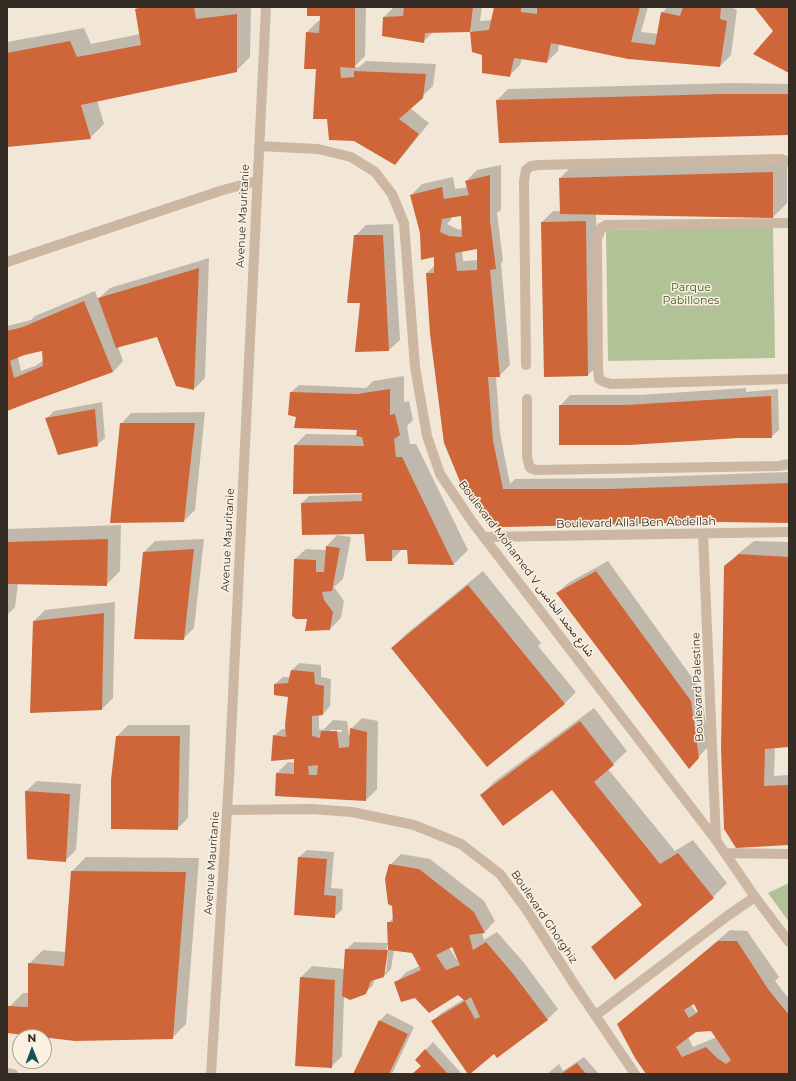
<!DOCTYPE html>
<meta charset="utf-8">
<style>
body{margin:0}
#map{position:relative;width:796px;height:1081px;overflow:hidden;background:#f2e7d7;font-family:Montserrat,sans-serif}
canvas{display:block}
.frame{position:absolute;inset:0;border:8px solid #352b25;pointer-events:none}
.north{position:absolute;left:12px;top:1029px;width:40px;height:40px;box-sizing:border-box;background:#faf1e3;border:1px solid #aba297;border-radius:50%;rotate:359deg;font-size:11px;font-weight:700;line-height:16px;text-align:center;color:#352b25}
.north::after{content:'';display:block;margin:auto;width:14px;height:18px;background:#185159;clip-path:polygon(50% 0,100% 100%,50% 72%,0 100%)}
</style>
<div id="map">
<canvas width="796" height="1081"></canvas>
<div class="frame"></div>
<div class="north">N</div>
</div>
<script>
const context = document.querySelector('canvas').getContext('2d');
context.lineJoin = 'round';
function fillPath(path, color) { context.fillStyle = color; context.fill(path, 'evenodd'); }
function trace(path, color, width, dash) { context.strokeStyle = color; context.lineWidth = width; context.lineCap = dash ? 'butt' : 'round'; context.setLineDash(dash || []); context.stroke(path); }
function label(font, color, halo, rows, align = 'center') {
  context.font = font + ' Montserrat,"Noto Sans Arabic",sans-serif'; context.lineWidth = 3; context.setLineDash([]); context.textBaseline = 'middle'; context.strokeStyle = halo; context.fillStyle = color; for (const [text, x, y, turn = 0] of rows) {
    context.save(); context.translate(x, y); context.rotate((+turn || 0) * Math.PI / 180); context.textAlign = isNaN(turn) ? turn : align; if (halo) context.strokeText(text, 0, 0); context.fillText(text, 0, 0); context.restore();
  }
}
fillPath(new Path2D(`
 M773 227 775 358 608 361 606 230Z
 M789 883V922L768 893Z`), '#b1c296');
fillPath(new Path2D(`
 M139 7H251L250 57 236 71 97 100 104 124 90 138 7 146V42L84 28 91 44 140 34 137 9Z
 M308 7H366L365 56 353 68 359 67 366 61 436 64 433 86 410 108 429 123 405 153 395 164 328 118 307 32 318 21H321V15Z
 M394 7H482L480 21 492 20 495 7H648L641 32 658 34 662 13 667 7H731L737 10 731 55 720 66 559 44 558 51 547 62 522 58 520 65 509 76 483 54 473 51 471 31 433 32 424 41 384 17Z
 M733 83 789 84V134L500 142 497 100 508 89Z
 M787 159V203L773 217 596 214 599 364 588 375 545 376 542 222 553 211H561L560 178 574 164Z
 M501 165V210L497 213 503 261 501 263 510 365 499 376H496L500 433 510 484 515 479 622 478 789 472V522L721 521 504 526 444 442 431 334 427 273 435 265V256L421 233 411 195 422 184 453 177 455 189 468 187 466 181 477 170ZM462 215 463 230 457 229 447 224 451 220V217ZM478 248V260L463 261 462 251Z
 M393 224 400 340 389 350 355 236 366 225Z
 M209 258 205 378 194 389 158 336 118 347 123 361 113 372 33 400 7 411V326L31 320 35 316 95 291 98 299 110 288ZM43 350 44 360 35 366 21 371 18 357Z
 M404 376V402L409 401 413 420 407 426 410 444H416L468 550 454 564 409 563 408 549H402L392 560 365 533 302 503 309 496 363 494V491L294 492 295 445 306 434 357 435 358 429 297 416 291 392 299 385 366 388 373 381Z
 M746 388V392L778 389 779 430 771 437 560 406 570 395H639Z
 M102 402 105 438 97 445 47 418 54 411Z
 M205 412 195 510 184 521 121 424 131 413Z
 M121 525 120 571 106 585 18 583 15 607 7 615V529Z
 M337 535 351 537 343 579 334 587 344 601 341 618 330 629 308 619 295 559 306 549 326 550 327 546Z
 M204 539 194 628 183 639 144 552 155 541Z
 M754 541 789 542V746L775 747 774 776 789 775V844L736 847 725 567 739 553Z
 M608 561 701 690 709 746 689 767 557 593 568 583Z
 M483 571 541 643 538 646 576 692 565 703 487 765 392 648 406 634Z
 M115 602 113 698 102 709 34 621 45 610Z
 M299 663 321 665V677L331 679 330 706 323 714H319V729L323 730 333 720 347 721 349 735H350L351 729 362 718 378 721 377 789 366 800 276 796 277 773 288 762 295 763V758L274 736 282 729H287L289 696 275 684 283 677H291L292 670ZM330 730H342V732H330Z
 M594 708 627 751 608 769 675 851 693 840 727 883 713 897 593 948 607 934 643 904 552 788 481 795 495 781Z
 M128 725H190L188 818 177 829 117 736Z
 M37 781 81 784 76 850 65 861 26 791Z
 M307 850 334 852 331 888 343 889 342 910 334 917 299 857Z
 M401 854 430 859 484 901 495 921 485 932H482L484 940 497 932 525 964 558 1009 547 1020 494 1053 432 1022 440 1014 464 999 458 994 415 996 396 983 406 972 420 966 413 952 394 950 391 969 384 976 375 978 373 985 365 993 344 996 342 1056 331 1067 301 977 312 966 345 969 346 950 354 942 388 943V923L394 917 390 865ZM387 945H389L386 972H384ZM453 945 459 959 457 960 449 947Z
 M86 857 199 858 186 1024 172 1038 9 1007 23 993H29V964L43 950 66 952 72 871Z
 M730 930 747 931 779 977 775 981 789 999V1074H647L678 974ZM694 1003 698 1010 696 1012 691 1005ZM712 1030 717 1037 693 1047 688 1037 696 1031Z
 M387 1013 414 1027 392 1074H356L380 1021Z
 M433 1042 462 1074H413L422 1066 416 1060Z
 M584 1057 599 1074H547L559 1064 563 1071Z`), '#0003');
fillPath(new Path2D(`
 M142 7H194L196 19 237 14V72L81 105 91 139 7 147V53L70 41 77 57 141 45 135 9Z
 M307 7H355V68L340 67 341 78 354 77V71L426 74 423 98 399 119 419 134 395 165 354 141 329 140 327 119H313L316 69H304L306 32 319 33 320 16H307Z
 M404 7H473L470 32 425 33 424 43 382 36 383 17 403 16Z
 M494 7H521V12L537 14V7H640L631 42 655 45 661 12 680 16 683 7H721L720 19 727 21 720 67 628 59 551 43 547 63 514 58 510 77 482 73V55L472 52 470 32 489 30Z
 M754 7H789V73L753 54 773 31Z
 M721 94H789V135L499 143 496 100Z
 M773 172V218L560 214 559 178Z
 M490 175V221L496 269 490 270 500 377H488L493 441 503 489H611L789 483V523L721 522 504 527 489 526 463 489 444 443 430 334 426 273H434V257L421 260 420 233 410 195 442 187 444 199 469 195 465 181ZM461 216 462 237 449 236 440 232 442 219ZM477 249V270L457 271 455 253Z
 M586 221 588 376 544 377 541 222Z
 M354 235H383L389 351 355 352 360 303H347Z
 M199 268 194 390 176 386 157 337 116 348 98 298Z
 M84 301 113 372 33 401 7 411V331L23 327ZM42 351 43 366 14 378 10 361 24 355Z
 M390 389V415L395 414 400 435 394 439 396 457H402L454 565 408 564 407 550H392V561H366L364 534 302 535 301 503 362 501V493L293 494 294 445 364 446 362 437 356 436 357 430 294 428 296 417 288 415 290 392 357 394Z
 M771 396 772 438H738L630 445H559V405H627Z
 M95 409 98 446 58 455 45 418Z
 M120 423H195L184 522 110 523Z
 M108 539 107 586 7 584V542Z
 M326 546 340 548 332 591 322 592 324 600 333 612 330 630 305 631 307 619H296L292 616 294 559 316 560V572H324Z
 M194 549 184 640 134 639 143 552Z
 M739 554 789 557V747L765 749 764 786 789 785V845L736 848 724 829 721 749 724 566Z
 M596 571 691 701 699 758 689 769 556 593Z
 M468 585 565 704 487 767 391 648Z
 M104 613 102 710 30 713 33 621Z
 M291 670 314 672 315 684 324 686 323 715 312 716V736L320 738 321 731H337L339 748 349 747 350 728 367 732 366 801 275 796 276 773 294 774V759L271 761 273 735 286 737 285 725 288 697 274 695V684L288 683ZM318 765 317 775H309L308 766Z
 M580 721 614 765 594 782 660 864 678 853 714 898 615 980 591 947 642 905 552 790 503 826 480 795Z
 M116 736H180L178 830 111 829V780Z
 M25 791 70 794 66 862 27 859Z
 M298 857 327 859 324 895 336 896 335 918 294 915Z
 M389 864 419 869 474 912 485 933 469 935 473 950 486 942 514 975 548 1020 497 1058 494 1054 470 1074H468L431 1021 465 1001 475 1019 480 1017 471 997 465 1001 458 995 429 1013 415 998 401 1002 394 982 421 970 412 953 388 950 387 922H393L392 906 388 904 385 879ZM452 947 460 965 446 970 436 955Z
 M71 871 186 872 173 1039 75 1041 7 1033 8 1006 28 1007V963L64 966Z
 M718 941H737L768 989 789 1015V1074H646L635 1058 617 1024ZM694 1004 698 1012 689 1018 684 1010ZM711 1031 731 1060 726 1064 717 1058 706 1047 682 1057 676 1047 696 1032Z
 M345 949 388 950 384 977 371 981 366 994 350 1000 342 996Z
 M300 977 335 980 332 1068 295 1066Z
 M379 1020 408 1034 389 1074H353Z
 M425 1049 448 1074H412L421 1066 415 1060Z
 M577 1063 586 1074H561Z`), '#ce6639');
trace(new Path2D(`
 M259 146 318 149 351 157 375 172 392 194 404 223 415 367 427 436 440 474 473 523 716 840 755 897 789 942
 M789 223 606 225 601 228 597 239 598 369 599 379 604 382 611 384 789 379
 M7 262 223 190 257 181
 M526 365 524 181 526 170 531 166 539 165 781 159 789 162
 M527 399V457L530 468 536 470 778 466 789 464
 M703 534 716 840
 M484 537 789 532
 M227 810 311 809 352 812 414 825 461 844 500 874 526 909 576 987 635 1074
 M725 853 789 854
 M596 1015 730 914 755 897
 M7 1073 13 1074
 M211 1074 229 778 266 7`), '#cbb7a2', 10);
label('11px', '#352b25', '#faf1e3', [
 ["Avenue Mauritanie",243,216,-87],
 ["Boulevard Allal Ben Abdellah",636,523,-1],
 ["Avenue Mauritanie",228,540,-87],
 ["Boulevard Mohamed V شارع محمد الخامس",526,569,53],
 ["Boulevard Palestine",698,687,-92],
 ["Avenue Mauritanie",212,863,-86],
 ["Boulevard Ghorghiz",544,917,56]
]);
label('11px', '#415527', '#faf1e3', [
 ["Parque",691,288],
 ["Pabillones",691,301]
]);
</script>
